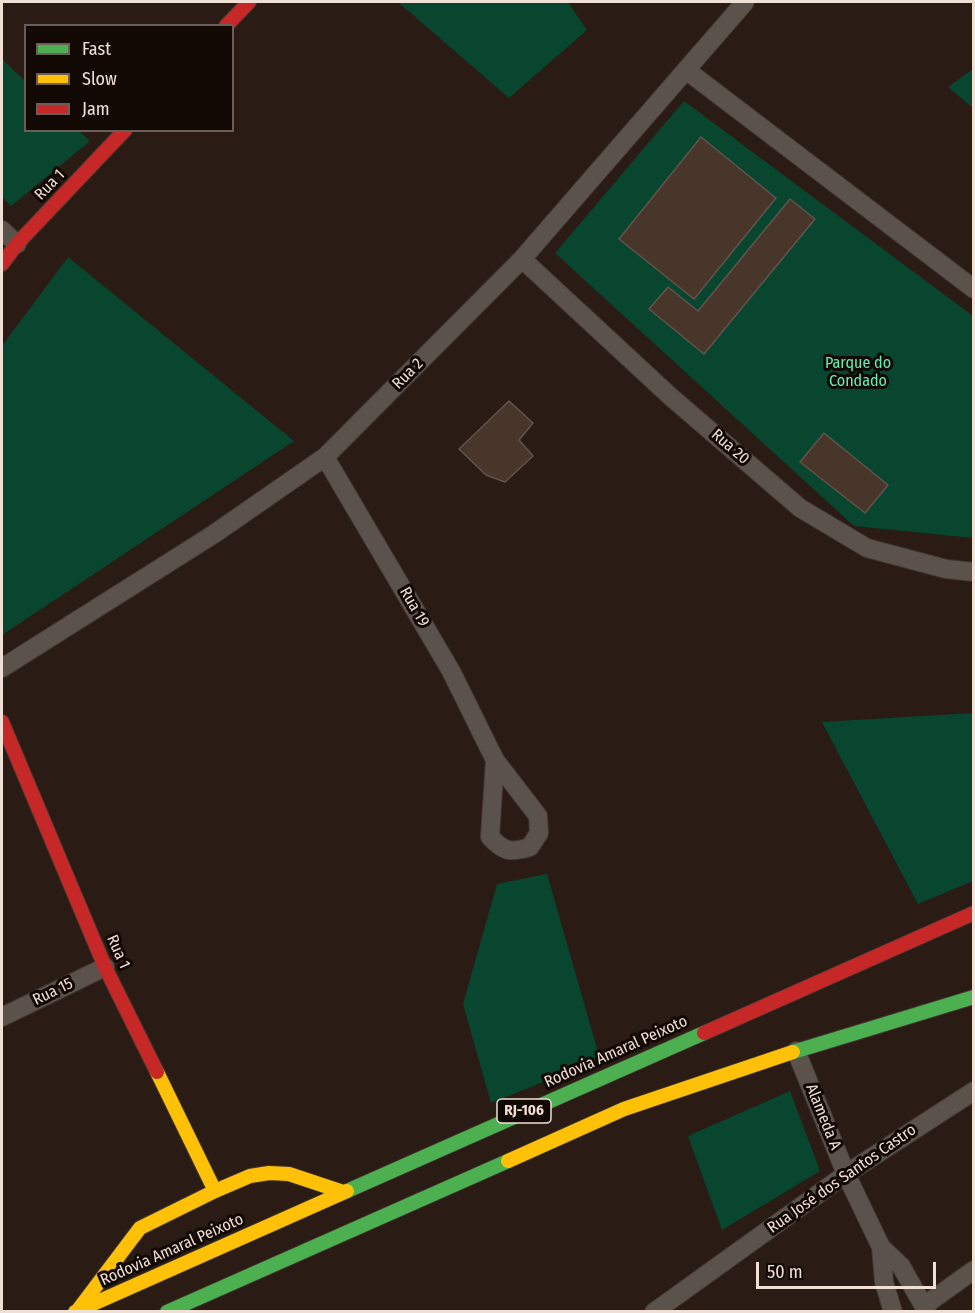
<!DOCTYPE html>
<meta charset="utf-8">
<style>
body{margin:0}
#map{position:relative;width:975px;height:1313px;overflow:hidden;background:#2a1c14;font-family:"Fira Sans Condensed",sans-serif}
canvas{display:block}
.frame{position:absolute;inset:0;border:3px solid #f0dfd5;pointer-events:none}
.legend{position:absolute;left:24px;top:24px;width:210px;height:108px;box-sizing:border-box;background:#120804;border:2px solid #6b5e58;margin:0;padding:8px 10px;list-style:none;font-size:18px;color:#f0dfd5}
.legend li{display:flex;align-items:center;gap:12px;height:30px}
.legend b{width:30px;border:2px solid #6b5e58}
.scale{position:absolute;left:756px;top:1262px;width:180px;height:27px;box-sizing:border-box;border:3px solid #f0dfd5;border-top:0;padding-left:8px;font-size:18px;line-height:21px;white-space:nowrap;color:#f0dfd5;-webkit-text-stroke:4px #120804;paint-order:stroke}
</style>
<div id="map">
<canvas width="975" height="1313"></canvas>
<div class="frame"></div>
<ul class="legend">
<li><b style="height:8px;background:#4caf50"></b>Fast</li>
<li><b style="height:8px;background:#ffc107"></b>Slow</li>
<li><b style="height:8px;background:#c62828"></b>Jam</li>
</ul>
<div class="scale">50 m</div>
</div>
<script>
const context = document.querySelector('canvas').getContext('2d');
context.lineJoin = 'round';
function fillPath(path, color) { context.fillStyle = color; context.fill(path, 'evenodd'); }
function trace(path, color, width, dash) { context.strokeStyle = color; context.lineWidth = width; context.lineCap = dash ? 'butt' : 'round'; context.setLineDash(dash || []); context.stroke(path); }
function label(font, color, halo, rows, align = 'center') {
  context.font = font + ' "Fira Sans Condensed",sans-serif'; context.lineWidth = 6; context.setLineDash([]); context.textBaseline = 'middle'; context.strokeStyle = halo; context.fillStyle = color; for (const [text, x, y, turn = 0] of rows) {
    context.save(); context.translate(x, y); context.rotate((+turn || 0) * Math.PI / 180); context.textAlign = isNaN(turn) ? turn : align; if (halo) context.strokeText(text, 0, 0); context.fillText(text, 0, 0); context.restore();
  }
}
fillPath(new Path2D(`
 M398 2H568L587 30 509 98Z
 M2 59 25 81 26 130 79 131 90 141 11 206 2 197Z
 M973 69V108L948 87Z
 M684 101 973 316V538L854 526 555 253Z
 M68 257 294 441 2 635V346Z
 M973 713V881L918 904 822 722Z
 M547 874 600 1059 491 1103 463 1004 497 884Z
 M790 1091 820 1171 722 1230 688 1136Z`), '#08462f');
const building = new Path2D(`
 M701 137 776 198 694 299 619 239Z
 M790 199 815 219 704 354 649 309 668 287 698 311Z
 M509 401 533 423 519 440 533 456 505 482 486 475 459 449Z
 M824 433 888 485 865 513 800 462Z`);
fillPath(building, '#48362a');
trace(building, '#60544d', 1.5);
const street = new Path2D(`
 M686 70 974 289
 M2 230 17 244
 M522 259 671 397 800 508 867 548 946 569 974 572
 M325 457 451 671 495 760
 M2 668 214 534 325 457 522 259 745 2
 M495 760 538 816 539 833 530 847C511 853 504 852 490 837Z
 M2 1017 105 967
 M796 1051 846 1174 881 1247 884 1282 893 1312
 M881 1247 901 1266 927 1312
 M925 1305 974 1270
 M654 1312 846 1174 974 1091`);
const fast = new Path2D(`
 M793 1052 974 997
 M347 1191 704 1033
 M167 1312 508 1161`);
const slow = new Path2D(`
 M157 1072 215 1191
 M508 1161 624 1109 793 1052
 M78 1310 140 1228 215 1191 250 1176 269 1173 289 1174 343 1192
 M75 1312 347 1191`);
const jam = new Path2D(`
 M226 26 249 2
 M2 264 17 244 125 130
 M2 722 105 967 157 1072
 M704 1033 974 913`);
trace(street, '#423731', 20);
trace(fast, '#423731', 16);
trace(slow, '#423731', 16);
trace(jam, '#423731', 16);
trace(street, '#5c524c', 18);
trace(fast, '#4caf50', 14);
trace(slow, '#ffc107', 14);
trace(jam, '#c62828', 14);
for (const [x, y, w] of [
 [524,1111,54]
]) { const box = new Path2D(); box.roundRect(x - w / 2, y - 12, w, 24, 4.5); context.fillStyle = '#120804'; context.fill(box); trace(box, '#f0dfd5', 1.5); }
label('bold 15px', '#f0dfd5', null, [
 ["RJ-106",524,1111]
]);
label('16px', '#f0dfd5', '#120804', [
 ["Rua 1",50,185,-46],
 ["Rua 2",408,374,-45],
 ["Rua 20",730,447,41],
 ["Rua 19",414,607,60],
 ["Rua 1",118,952,66],
 ["Rua 15",53,992,-26],
 ["Rodovia Amaral Peixoto",616,1052,-24],
 ["Alameda A",823,1117,68],
 ["Rua José dos Santos Castro",842,1179,-35],
 ["Rodovia Amaral Peixoto",172,1250,-24]
]);
label('16px', '#62f0b4', '#120804', [
 ["Parque do",858,364],
 ["Condado",858,382]
]);
</script>
